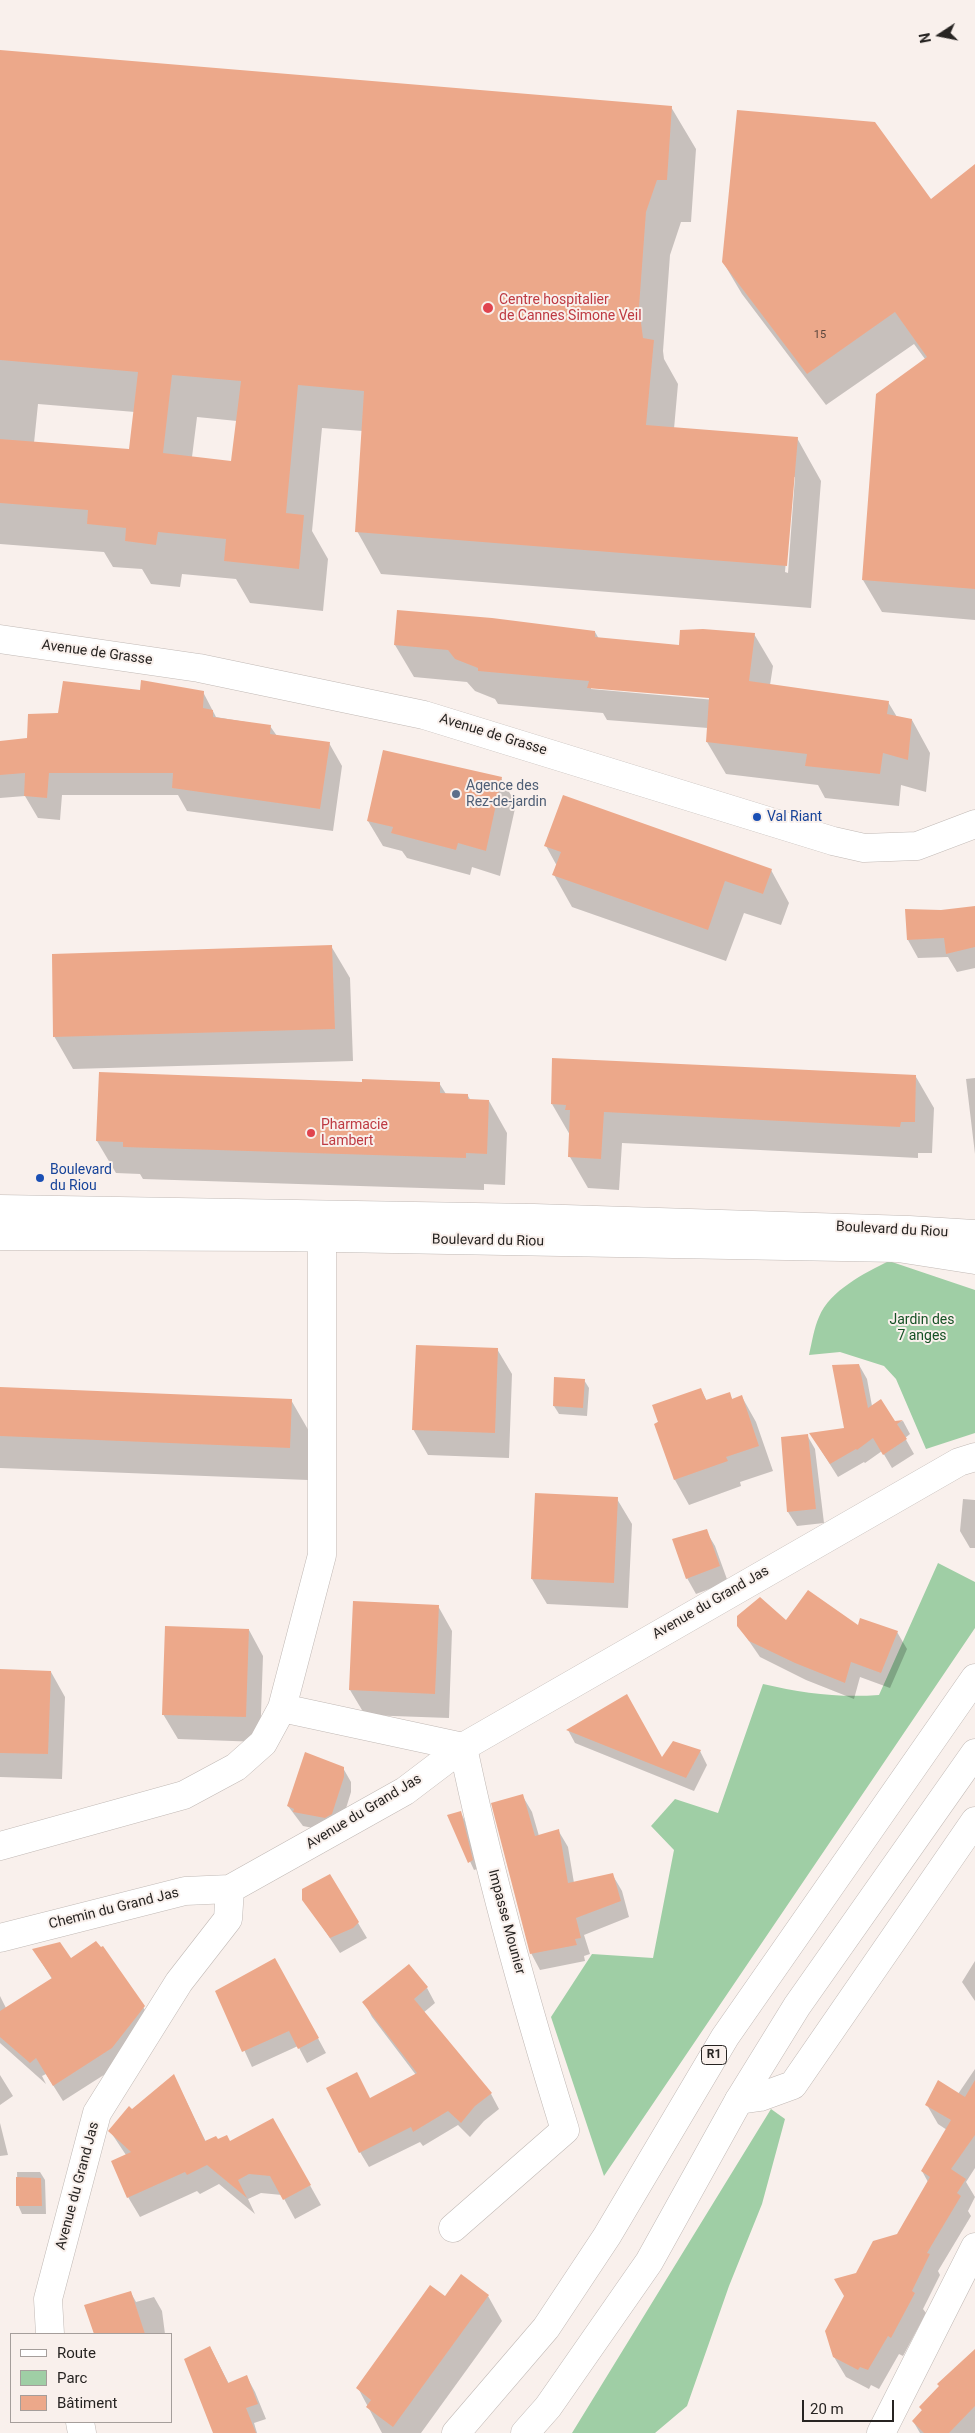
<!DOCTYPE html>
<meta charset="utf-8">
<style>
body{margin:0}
#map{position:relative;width:975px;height:2433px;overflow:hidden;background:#f9f0ec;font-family:Roboto,sans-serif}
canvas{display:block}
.legend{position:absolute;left:10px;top:2333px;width:162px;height:90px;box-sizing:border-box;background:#f9f0ec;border:1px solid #a59e9b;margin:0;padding:6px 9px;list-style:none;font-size:15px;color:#272422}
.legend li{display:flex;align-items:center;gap:10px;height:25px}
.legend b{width:25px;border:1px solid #a59e9b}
.north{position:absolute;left:915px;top:10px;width:50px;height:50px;-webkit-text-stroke:4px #f9f0ec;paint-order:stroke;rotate:259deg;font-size:14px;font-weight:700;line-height:20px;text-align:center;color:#272422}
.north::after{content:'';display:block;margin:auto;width:18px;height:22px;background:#272422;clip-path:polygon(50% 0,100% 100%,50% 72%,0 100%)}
.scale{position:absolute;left:802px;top:2400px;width:92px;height:22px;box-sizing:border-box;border:2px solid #272422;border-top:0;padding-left:6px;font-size:15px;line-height:18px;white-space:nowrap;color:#272422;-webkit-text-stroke:4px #f9f0ec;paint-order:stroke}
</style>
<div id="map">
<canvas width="975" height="2433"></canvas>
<ul class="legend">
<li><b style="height:6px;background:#fff"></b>Route</li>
<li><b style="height:14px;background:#9fcea5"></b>Parc</li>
<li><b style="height:14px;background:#eca88a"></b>Bâtiment</li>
</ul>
<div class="north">N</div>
<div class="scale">20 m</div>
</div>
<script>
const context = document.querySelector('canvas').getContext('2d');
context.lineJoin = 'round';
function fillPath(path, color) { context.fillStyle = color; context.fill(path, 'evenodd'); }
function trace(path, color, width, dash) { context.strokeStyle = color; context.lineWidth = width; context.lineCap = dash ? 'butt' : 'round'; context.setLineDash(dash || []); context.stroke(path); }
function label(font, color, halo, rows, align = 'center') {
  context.font = font + ' Roboto,sans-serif'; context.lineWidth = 4; context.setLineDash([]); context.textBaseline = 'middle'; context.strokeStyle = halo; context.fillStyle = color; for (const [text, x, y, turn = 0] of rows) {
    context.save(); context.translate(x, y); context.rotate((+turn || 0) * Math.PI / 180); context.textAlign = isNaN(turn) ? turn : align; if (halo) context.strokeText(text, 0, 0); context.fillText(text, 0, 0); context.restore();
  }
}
fillPath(new Path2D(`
 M889 1261 975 1290V1433L926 1449 896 1379 884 1366 840 1352 809 1355C812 1342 814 1328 819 1317 830 1290 865 1273 889 1261Z
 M938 1563 975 1582V1628L604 2176 551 2017 592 1954 653 1958 674 1850 651 1826 675 1799 718 1813 763 1684C802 1693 838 1698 879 1695Z
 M771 2109 785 2119 762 2204 729 2286 687 2406 655 2433H572Z`), '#9fcea5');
fillPath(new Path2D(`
 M0 51 671 107 696 149 691 222H681L670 255 663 351 664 359 678 384 674 429 797 438 821 481 811 608 381 574 357 531 363 431 322 428 312 531 328 559 323 611 250 603 236 579 182 574 180 587 151 584 142 569 113 567 104 552 0 544ZM38 404 135 412 130 451 34 443ZM197 417 237 421 232 462 192 457ZM793 477H795L788 573 785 572Z
 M975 166V620L882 612 863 580 925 359 914 344 826 405 742 294 723 262 931 200Z
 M595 632 599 639 680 647 754 634 773 666 770 685 888 702 897 717 912 720 930 753 926 792 901 785 899 806 825 798 818 785 726 774 707 742 708 728 607 720 603 713 498 704 495 699 475 691 467 682 414 677 395 645ZM591 687 715 697V700L591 689Z
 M141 692H203L216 717 270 726 277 736 329 743 342 766 333 831 187 811 178 795H62L60 820 38 818 25 796 0 798V742L28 740 60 715Z
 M501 778 516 804 500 876 472 867 470 875 407 858 402 851 383 846 368 821Z
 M546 846 771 870 789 903 781 925 744 913 726 961 572 907 554 875 557 866Z
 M975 907V968L957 972 948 957 918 958 908 940 941 911Z
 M331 946 350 978 353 1061 73 1069 54 1036Z
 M916 1077 934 1108 932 1153H918V1158L622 1143 619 1190 588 1188 570 1157V1135L552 1104Z
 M975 1078V1154L966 1079Z
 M363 1083H439L446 1094 468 1096 471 1101H489L507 1133 505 1185 484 1184V1190L143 1179 140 1174 116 1173 97 1141Z
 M497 1349 512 1374 509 1458 428 1455 413 1429Z
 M859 1365 867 1379 872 1406 895 1422 903 1421 910 1434 905 1438 914 1454 892 1468 882 1451 865 1463 864 1462 838 1477 819 1447 846 1429Z
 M584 1380 589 1388 587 1416 559 1414 554 1406Z
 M0 1389 291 1400 310 1433 308 1480 0 1468Z
 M701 1390 707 1401 729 1394 733 1400 742 1397 756 1422 773 1471 740 1482 741 1486 689 1505 675 1480 655 1424Z
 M807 1435 815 1449 824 1523 797 1526 788 1512Z
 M617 1499 632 1524 628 1608 547 1604 532 1579Z
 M963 1499 975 1500V1548H970L960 1531Z
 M706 1531 715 1546 728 1582 696 1594 687 1578Z
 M354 1603 438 1606 452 1631 449 1718 365 1715 350 1690Z
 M786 1622 897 1632 907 1649 890 1688 860 1677 854 1699 806 1680 760 1657 738 1625Z
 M249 1630 263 1656 260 1742 178 1739 163 1714Z
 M0 1670 51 1672 65 1697 62 1779 0 1777Z
 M568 1730 662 1759 700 1751 707 1765 694 1791 575 1743Z
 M343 1768 351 1782V1792L340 1828 333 1832 303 1826 288 1806Z
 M522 1795 532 1812 539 1836 558 1830 568 1847 574 1883 612 1874 622 1891 629 1917 584 1935 590 1954 584 1956 585 1961 540 1970 531 1953Z
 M461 1813 465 1821 477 1869 474 1870 449 1816Z
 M330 1876 367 1938 340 1953 304 1900Z
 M102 1948 154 2023 121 2064 63 2101 46 2074 42 2076 46 2084 0 2043V1996L6 2008 52 1979 34 1950 71 1960Z
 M975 1961V2001L962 1982Z
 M283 1974 326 2053 307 2063 298 2046 252 2067 217 1991Z
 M427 1988 435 2003 423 2013 491 2094 499 2109 484 2121 470 2137 458 2125 423 2146 420 2142 369 2167 360 2152 370 2099 416 2075 372 2017 364 2002Z
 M975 2069V2168L966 2182 975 2197 968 2211 971 2216 938 2271 940 2275 923 2309 926 2313 903 2356 899 2354 879 2389 871 2385 869 2389 846 2377 834 2357 857 2274 898 2235 928 2182 922 2171 947 2130 938 2124 927 2105 958 2094Z
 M0 2075 13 2096 0 2105Z
 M174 2076 206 2142 284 2139 321 2205 295 2219 282 2195 261 2193 248 2199 255 2214 219 2184 200 2194 197 2191 140 2217 128 2197 126 2155 110 2131Z
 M0 2123 8 2155 0 2156Z
 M17 2172H40L45 2180 46 2214H22L18 2205Z
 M131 2293 136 2302 154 2297 162 2311 165 2334H95L86 2306Z
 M488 2296 502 2321 421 2433H382L358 2388Z
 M210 2347 229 2384 247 2377 255 2392 266 2419 254 2423 257 2433H217Z
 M975 2350V2433H920L913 2421 923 2412 920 2407Z`), '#0003');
fillPath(new Path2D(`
 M0 50 672 106 667 180H657L646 212 639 307 643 338 654 340 646 425 798 437 787 566 355 532 364 391 298 385 286 513 304 515 299 569 224 561 226 539 158 532 156 545 125 541 126 528 87 524 88 510 0 503V439L129 449 138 372 0 360ZM172 375 241 381 231 461 163 453Z
 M737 110 875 122 931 199 975 164V589L862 580 876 394 927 357 895 312 807 374 722 262Z
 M397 610 492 618 595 631V637L679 645 680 630 703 629 755 633 749 681 889 701 887 714 912 719 908 760 883 753 880 774 805 766 807 754 706 742 709 698 587 688 589 681 478 671V668L455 659 448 650 394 645Z
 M141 680 204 691 203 708 213 710V717L271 725 270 734 330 742 320 809 172 788 173 773H49L47 798 24 796 25 773 0 775V741L27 738 28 714 58 713 63 681 140 690Z
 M383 750 502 777 486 851 458 843 456 850 391 833 393 827 367 821Z
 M563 795 772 869 763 894 725 881 708 930 552 875 561 852 544 846Z
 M975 906V947L946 954 944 938 907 940 905 909 941 910Z
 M332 945 335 1029 53 1037 52 954Z
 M552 1058 916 1075 915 1122H901L900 1127 604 1112 601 1159 568 1157 570 1110H565L566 1105 551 1104Z
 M99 1072 362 1082V1079L440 1082V1093L468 1094V1099L489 1100 487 1154 466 1153V1158L123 1147V1142L96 1141Z
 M416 1345 498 1348 495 1433 412 1430Z
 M859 1364 868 1408 881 1399 895 1421 903 1420 897 1424 907 1439 883 1455 873 1438 857 1450 856 1449 830 1464 809 1433 844 1428 832 1365Z
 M554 1377 585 1379 583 1408 553 1406Z
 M0 1387 292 1399 290 1448 0 1436Z
 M701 1388 706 1400 730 1392 732 1399 742 1395 759 1446 726 1457 728 1461 674 1480 654 1424 658 1422 652 1405Z
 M808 1434 816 1509 787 1512 781 1437Z
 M535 1493 618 1497 614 1583 531 1579Z
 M707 1529 720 1566 686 1579 672 1539Z
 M808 1590 858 1625 860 1618 898 1631 881 1673 851 1662 845 1683 795 1663 749 1641 737 1626V1616L760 1597 786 1620Z
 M353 1601 439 1605 435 1694 349 1690Z
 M165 1626 249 1629 246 1717 162 1715Z
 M0 1669 51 1671 48 1754 0 1753Z
 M627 1694 662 1757 673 1741 701 1750 686 1778 566 1730Z
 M305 1752 344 1767V1777L332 1814 325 1818 293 1812 294 1809 287 1806Z
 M523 1794 535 1836 559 1829 568 1883 613 1873 621 1901 576 1918 581 1938 575 1939 577 1945 530 1954 491 1803Z
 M461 1811 473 1860 468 1863 447 1815Z
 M330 1874 359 1922 353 1928 330 1938 302 1900V1889Z
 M96 1941 101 1947 103 1946 145 2006 112 2048 53 2086 36 2058 30 2063 0 2037V2011L52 1978 32 1949 60 1942 71 1958Z
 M275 1958 319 2038 298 2049 289 2031 242 2052 215 1991Z
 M409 1964 428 1987 414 1999 492 2093 475 2106 461 2123 448 2111 413 2132 411 2127 359 2153 326 2088 357 2072 370 2098 417 2073 362 2002Z
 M174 2074 205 2141 216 2136 218 2139 227 2135 230 2141 273 2118 311 2185 283 2200 270 2176 249 2174 238 2180 247 2198 207 2165 187 2175 185 2172 127 2198 111 2161 131 2152 108 2131 129 2106 132 2109Z
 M938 2080 965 2097 975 2080V2135L951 2169 966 2179 957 2193 961 2196 927 2253 930 2254 912 2291 915 2293 891 2338 888 2336 868 2370 860 2367 858 2370 833 2357 825 2331 844 2296 834 2279 856 2273 873 2241 897 2234 930 2177 921 2171 951 2120 925 2105Z
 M16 2177 41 2178 42 2206H16Z
 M461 2274 489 2295 393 2427 366 2407 371 2400 356 2388 430 2285 445 2296Z
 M131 2291 145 2334H94L84 2305Z
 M210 2346 228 2383 247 2375 258 2404 246 2408 256 2433H213L184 2359Z
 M975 2349V2406L949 2433H924L912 2421 922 2410 919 2407 939 2386 937 2384Z`), '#eca88a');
const street = new Path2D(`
 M282 1708 463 1747C490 1876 526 2004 565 2130L453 2228
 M0 1846 184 1795 236 1767 263 1743 282 1708 322 1555V1238
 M0 1938 185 1891 230 1889 405 1791 463 1747 959 1462 975 1457
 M739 2100 760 2097 793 2085 975 1821
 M50 2334 48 2299 97 2113 179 1982 228 1919 230 1889
 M80 2422 82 2433
 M881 2433 975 2247`);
const secondary = new Path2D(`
 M0 639 199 668 424 715 833 841 864 848 917 846 975 824
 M0 1209 534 1218 909 1230 975 1234
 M0 1236 279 1237 898 1248 975 1260`);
const highway = new Path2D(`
 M456 2433 546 2328 607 2236 725 2037 975 1678
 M525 2433 548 2407 649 2262 739 2100 797 2006 975 1753`);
trace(street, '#c1b9b5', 29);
trace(secondary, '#c1b9b5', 29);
trace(highway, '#c1b9b5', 29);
trace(street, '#fff', 28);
trace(secondary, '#fff', 28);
trace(highway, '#fff', 28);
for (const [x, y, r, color] of [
 [488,308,6,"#e0444e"],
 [456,794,5,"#5c6f8a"],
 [757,817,5,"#1a4fb4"],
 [311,1133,5,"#e0444e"],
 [40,1178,5,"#1a4fb4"]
]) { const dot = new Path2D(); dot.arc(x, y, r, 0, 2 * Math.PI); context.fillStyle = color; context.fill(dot); trace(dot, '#f9f0ec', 2); }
label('11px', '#58453c', null, [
 ["15",820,335]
]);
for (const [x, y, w] of [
 [714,2055,25]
]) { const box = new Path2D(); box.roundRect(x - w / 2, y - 9.5, w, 19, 4); context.fillStyle = '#f9f0ec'; context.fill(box); trace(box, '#272422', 1); }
label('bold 12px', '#272422', null, [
 ["R1",714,2055]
]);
label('14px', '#be3a42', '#f9f0ec', [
 ["Centre hospitalier",499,300],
 ["de Cannes Simone Veil",499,316],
 ["Pharmacie",321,1125],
 ["Lambert",321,1141]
], 'left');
label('14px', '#272422', '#f9f0ec', [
 ["Avenue de Grasse",97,653,8],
 ["Avenue de Grasse",493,735,17],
 ["Boulevard du Riou",892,1230,3],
 ["Boulevard du Riou",488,1241,1],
 ["Avenue du Grand Jas",711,1603,-30],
 ["Avenue du Grand Jas",364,1812,-31],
 ["Chemin du Grand Jas",114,1909,-14],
 ["Impasse Mounier",506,1922,75],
 ["Avenue du Grand Jas",78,2186,-75]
]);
label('14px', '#4e5e75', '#f9f0ec', [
 ["Agence des",466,786],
 ["Rez-de-jardin",466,802]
], 'left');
label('14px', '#164399', '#f9f0ec', [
 ["Val Riant",767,817],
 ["Boulevard",50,1170],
 ["du Riou",50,1186]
], 'left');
label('14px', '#155124', '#f9f0ec', [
 ["Jardin des",922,1320],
 ["7 anges",922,1336]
]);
</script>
